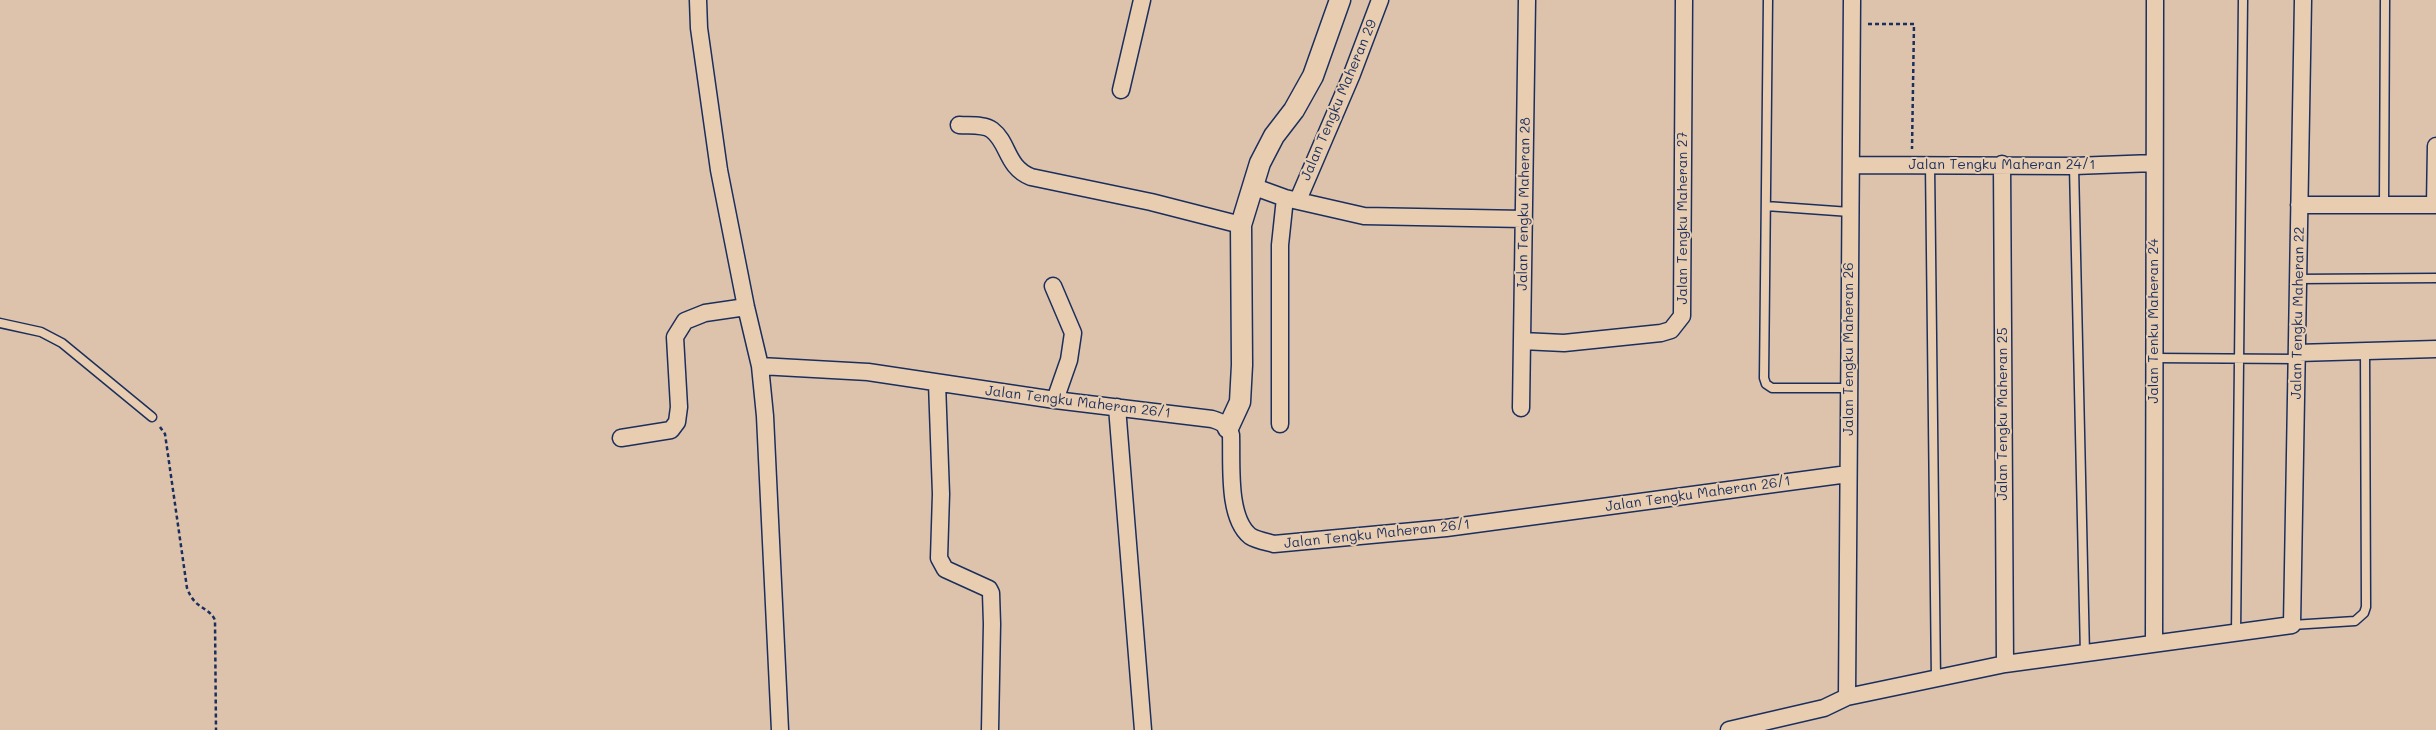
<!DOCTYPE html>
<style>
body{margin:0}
canvas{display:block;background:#ddc3ab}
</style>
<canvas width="2436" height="730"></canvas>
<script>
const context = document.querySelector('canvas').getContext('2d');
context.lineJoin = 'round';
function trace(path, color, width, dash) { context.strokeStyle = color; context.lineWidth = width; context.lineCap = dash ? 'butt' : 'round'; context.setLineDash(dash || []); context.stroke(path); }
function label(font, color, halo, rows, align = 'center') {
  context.font = font + ' Mali,sans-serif'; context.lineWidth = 4; context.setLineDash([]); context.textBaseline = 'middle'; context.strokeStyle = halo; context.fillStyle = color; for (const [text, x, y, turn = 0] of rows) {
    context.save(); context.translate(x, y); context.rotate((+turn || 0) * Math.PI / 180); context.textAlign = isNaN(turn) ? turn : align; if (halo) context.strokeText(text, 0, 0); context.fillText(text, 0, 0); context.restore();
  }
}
const service = new Path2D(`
 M1768 0 1764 378 1766 384 1772 388H1849
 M1930 165 1936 680
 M2074 166 2085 655
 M2384 204 2385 0
 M1766 206 1850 212
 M2298 279 2436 278
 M0 323 41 332 62 343 152 417
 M2154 358 2297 359
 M2292 625 2355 621 2364 613 2366 607 2365 349
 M2236 633 2243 0`);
const minor = new Path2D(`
 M698 0 699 28 719 170 746 307 760 366 765 416 780 730
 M1121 90 1142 0
 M959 125C969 126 984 124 992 130 1009 143 1006 167 1031 177L1151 202 1241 225
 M2002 164 2005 664
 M1851 165 2074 166 2154 163
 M1252 186 1285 198 1364 216 1524 219
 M1298 200 1352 74 1380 0
 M2299 205H2436
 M2435 205 2436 146
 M1053 286 1073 333 1069 360 1055 400
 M1522 341 1564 343 1661 333 1671 330 1682 316 1684 0
 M2297 353 2436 349
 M760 366 868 372 1055 400 1212 419C1222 422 1227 425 1231 435 1232 464 1227 517 1250 536 1256 540 1267 542 1274 544L1446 528 1848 474
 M937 383 941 494 939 558 945 569 989 589 991 593 992 624 990 730
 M1117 407 1143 730
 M1521 408 1527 0
 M1280 424V245L1285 198
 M621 438 671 430 677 422 679 407 675 337 685 321 705 313 746 307
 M2154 643 2155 0
 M1847 697 1852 0
 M1729 730 1824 708 1847 697 2005 664 2292 625 2303 0`);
const tertiary = new Path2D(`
 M1228 428 1240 402 1242 365 1241 225 1260 163 1274 136 1294 110 1313 76 1340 0`);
trace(service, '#1b2f5e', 11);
trace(minor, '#1b2f5e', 19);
trace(tertiary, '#1b2f5e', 23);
trace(new Path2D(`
 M1868 24H1914L1912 149
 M160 427 165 434 187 588C195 610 208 606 215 620L216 730`), '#1b2f5e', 2.5, [4, 3]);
trace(service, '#e9cdb0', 8);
trace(minor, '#e9cdb0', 16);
trace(tertiary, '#e9cdb0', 20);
label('14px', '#1b2f5e', '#e9cdb0', [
 ["Jalan Tengku Maheran 29",1339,100,-67],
 ["Jalan Tengku Maheran 24/1",2002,165],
 ["Jalan Tengku Maheran 28",1524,204,-89],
 ["Jalan Tengku Maheran 27",1683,218,-90],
 ["Jalan Tengku Maheran 22",2298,313,-89],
 ["Jalan Tenku Maheran 24",2154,321,-90],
 ["Jalan Tengku Maheran 26",1849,349,-90],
 ["Jalan Tengku Maheran 26/1",1078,402,7],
 ["Jalan Tengku Maheran 25",2003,414,-90],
 ["Jalan Tengku Maheran 26/1",1698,494,-8],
 ["Jalan Tengku Maheran 26/1",1377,534,-6]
]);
</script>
